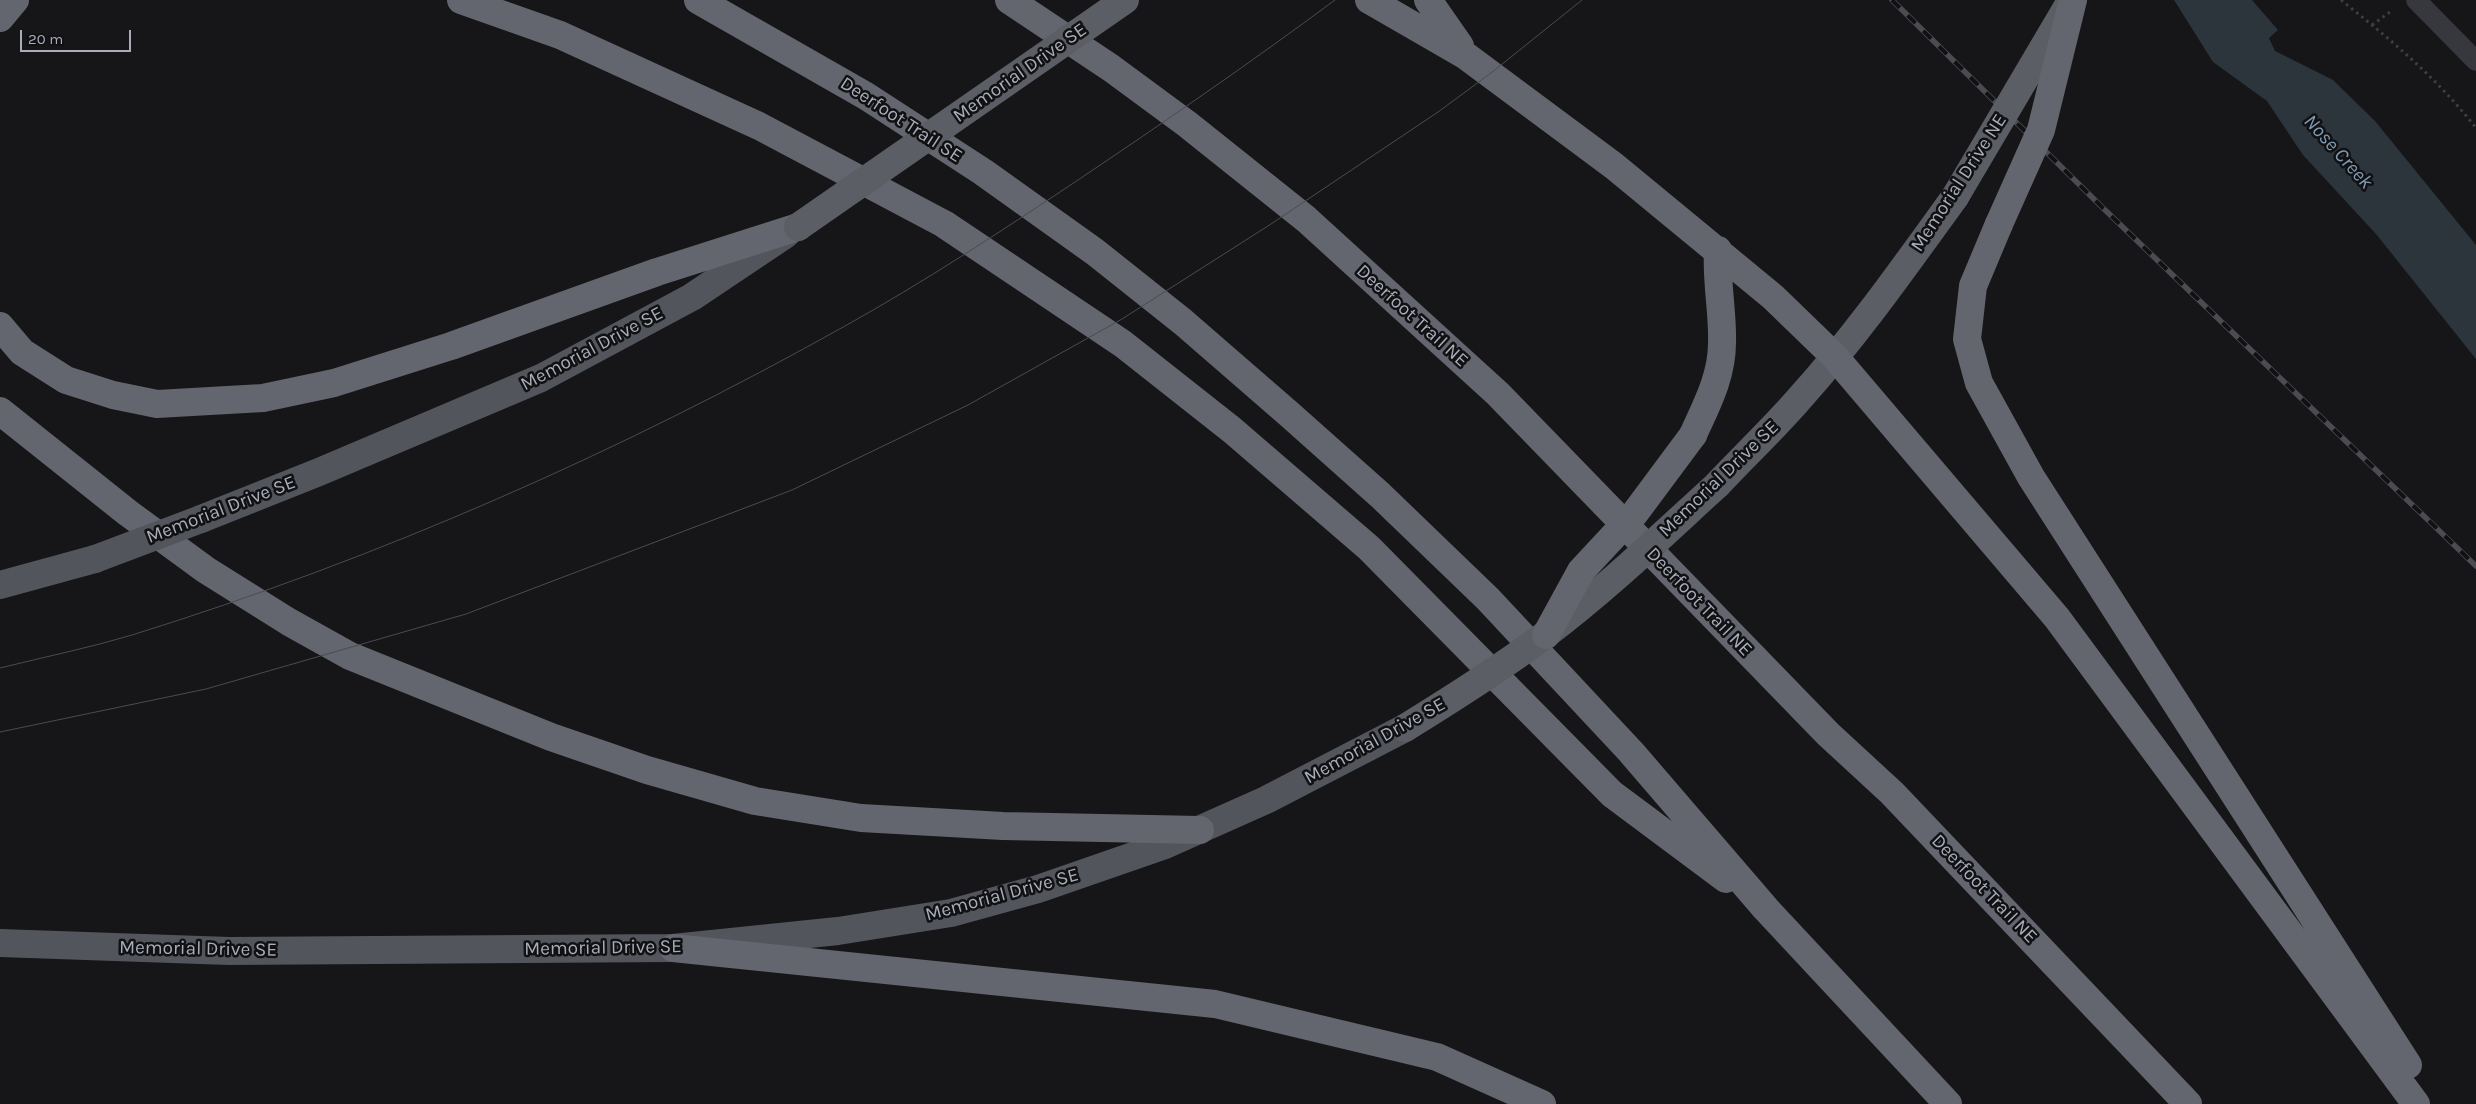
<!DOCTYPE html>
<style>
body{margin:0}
#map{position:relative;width:2476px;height:1104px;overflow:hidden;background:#161618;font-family:Karla,sans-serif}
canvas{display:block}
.scale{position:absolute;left:20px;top:30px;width:111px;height:22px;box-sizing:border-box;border:2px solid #a8adb8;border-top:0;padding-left:6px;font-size:15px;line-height:18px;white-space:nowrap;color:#a8adb8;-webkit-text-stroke:4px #111113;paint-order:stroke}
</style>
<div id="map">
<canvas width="2476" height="1104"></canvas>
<div class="scale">20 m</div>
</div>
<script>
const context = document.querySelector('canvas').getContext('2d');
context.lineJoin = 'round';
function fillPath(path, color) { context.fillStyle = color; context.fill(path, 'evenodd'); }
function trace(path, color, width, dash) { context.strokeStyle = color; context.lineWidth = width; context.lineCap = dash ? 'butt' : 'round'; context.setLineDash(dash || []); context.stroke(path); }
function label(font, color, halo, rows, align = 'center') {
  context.font = font + ' Karla,sans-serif'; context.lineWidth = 5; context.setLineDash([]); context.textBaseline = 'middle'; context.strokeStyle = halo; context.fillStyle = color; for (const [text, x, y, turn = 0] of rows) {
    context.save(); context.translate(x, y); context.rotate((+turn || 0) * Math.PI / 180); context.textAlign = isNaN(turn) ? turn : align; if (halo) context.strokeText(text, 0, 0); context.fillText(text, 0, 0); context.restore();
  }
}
fillPath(new Path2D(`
 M2174 0H2252L2278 30 2269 38 2275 51 2333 80 2375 121 2476 245V359L2376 234 2303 155 2267 101 2213 62Z`), '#2c353c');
trace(new Path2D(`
 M2341 0C2390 39 2437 78 2476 128
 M2372 25 2390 12`), '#3d3f44', 3, [2.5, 4]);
trace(new Path2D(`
 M2416 0 2476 61`), '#37383d', 20);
trace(new Path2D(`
 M201 519 319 472 541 378 692 297 786 234
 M0 585 95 559
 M0 943 229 951 673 948 838 931 951 913 1038 889 1165 845 1266 800 1405 728`), '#53555c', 28);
trace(new Path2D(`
 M1717 485C1744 456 1773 429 1799 399 1856 336 1905 266 1955 197`), '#5b5e65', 28);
trace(new Path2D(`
 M461 0 560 35 759 126 944 224 1123 344 1232 430 1369 548 1612 794 1726 879
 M698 0 866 96 983 172 1095 252 1183 322 1289 414 1380 495 1488 599 1631 752 1766 909 1948 1104
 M1009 0 1111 68 1187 124 1306 219 1498 394 1828 734 1892 793 2188 1104
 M1369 0 1466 56 1614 166 1773 297 1835 357 2057 618 2416 1104
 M1428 0 1460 46
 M0 18 15 0
 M1999 224 1973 286 1967 339 1979 383 2031 477 2408 1065
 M0 326 22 352 66 380 113 395 157 404 263 398 334 383 451 346 657 272 798 227
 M0 411 128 513 206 570 289 622 350 656 551 737 647 770 755 801 861 818 1003 826 1200 830
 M1693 435C1706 406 1722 377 1722 343 1723 312 1716 282 1718 250
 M673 948 1215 1004 1437 1057 1542 1104`), '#63666e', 28);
trace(new Path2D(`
 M0 668C44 657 89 648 132 635 380 558 618 453 845 326 924 282 1000 232 1075 182 1163 123 1250 63 1335 0
 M0 732 206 689 466 614 792 490 968 405 1122 319 1271 224 1438 112 1491 73 1582 0`), '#4a4c52', 1);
const rail = new Path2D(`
 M1892 0 2105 210 2476 566`);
trace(rail, '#4a4c52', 5.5);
trace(rail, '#111113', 4, [11]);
trace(new Path2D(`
 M95 559 201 519`), '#53555c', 28);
trace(new Path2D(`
 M1955 197 2069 4
 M798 227 1125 0
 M1405 728C1452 699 1500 669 1545 635 1606 589 1661 536 1717 485`), '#5b5e65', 28);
trace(new Path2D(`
 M1999 224 2041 130 2073 0
 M1546 635 1581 571 1635 513 1693 435`), '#63666e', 28);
label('19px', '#a8adb8', '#111113', [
 ["Memorial Drive SE",1020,73,-35],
 ["Deerfoot Trail SE",901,120,33],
 ["Memorial Drive NE",1959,183,-57],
 ["Deerfoot Trail NE",1412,316,42],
 ["Memorial Drive SE",592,349,-28],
 ["Memorial Drive SE",1719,479,-44],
 ["Memorial Drive SE",221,510,-21],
 ["Deerfoot Trail NE",1699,602,46],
 ["Memorial Drive SE",1375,741,-29],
 ["Deerfoot Trail NE",1984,889,46],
 ["Memorial Drive SE",1002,895,-15],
 ["Memorial Drive SE",603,948,-1],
 ["Memorial Drive SE",198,949,1]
]);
label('italic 20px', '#7f9bb3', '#111113', [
 ["Nose Creek",2338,152,48]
]);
</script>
